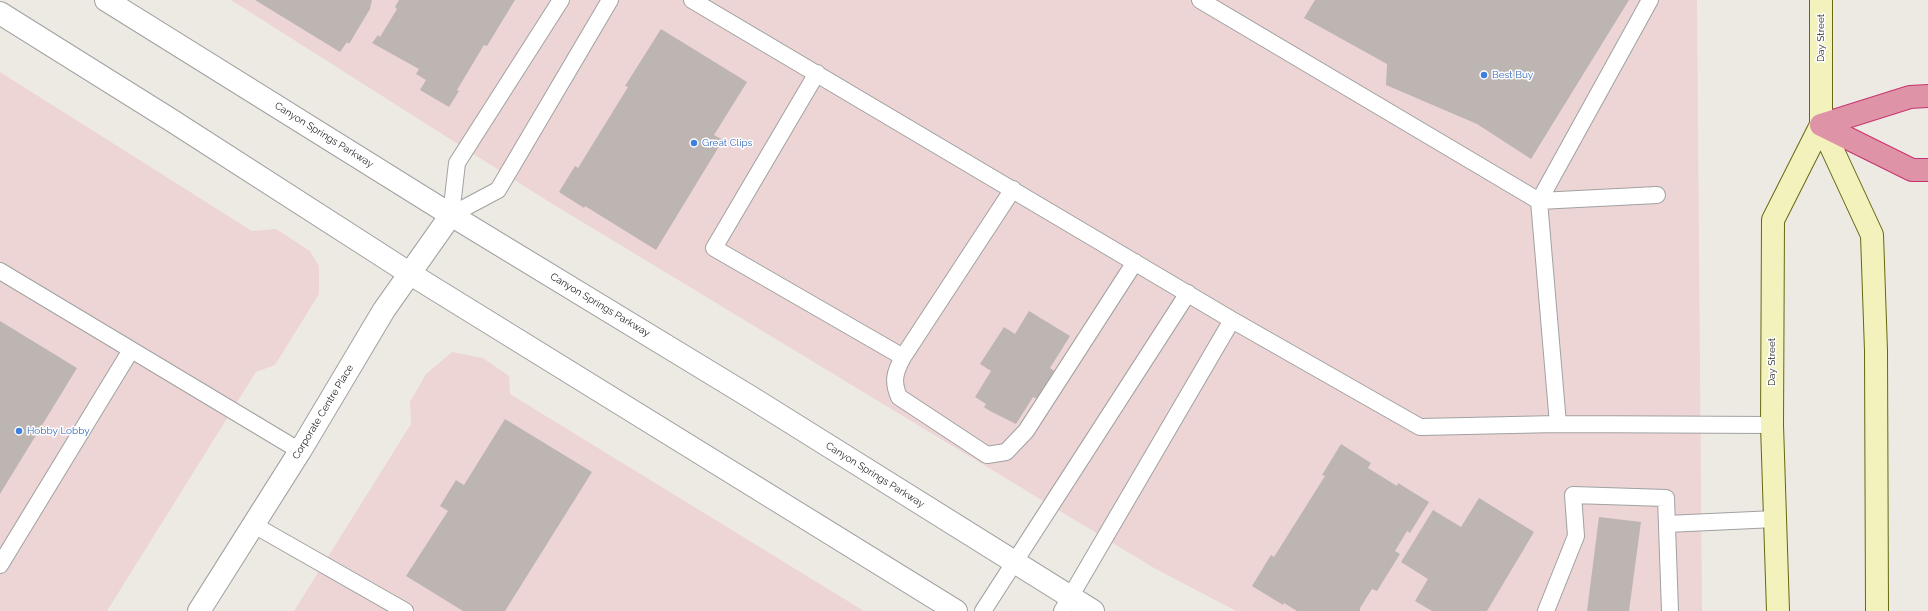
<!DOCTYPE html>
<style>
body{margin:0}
canvas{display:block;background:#edeae4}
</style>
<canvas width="1928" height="611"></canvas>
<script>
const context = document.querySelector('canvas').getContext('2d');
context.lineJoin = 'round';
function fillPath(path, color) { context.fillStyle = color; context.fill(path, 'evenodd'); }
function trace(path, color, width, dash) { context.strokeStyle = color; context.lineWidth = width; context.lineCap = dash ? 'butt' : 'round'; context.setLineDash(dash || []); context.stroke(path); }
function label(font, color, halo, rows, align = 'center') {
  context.font = font + ' Raleway,sans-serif'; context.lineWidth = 3; context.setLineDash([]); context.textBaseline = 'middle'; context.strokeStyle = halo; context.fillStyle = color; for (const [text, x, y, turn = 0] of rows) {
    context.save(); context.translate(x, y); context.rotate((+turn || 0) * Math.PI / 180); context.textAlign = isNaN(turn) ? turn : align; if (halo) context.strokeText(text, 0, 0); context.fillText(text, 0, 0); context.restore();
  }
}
fillPath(new Path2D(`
 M231 0H1697L1702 611H1236L1154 568 546 200Z
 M0 72 252 231 276 229 310 251 319 266V294L275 365 256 372 107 611H0Z
 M452 352 483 358 509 376 510 394 864 611H294L411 424 410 402 426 374Z`), '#edd5d5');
fillPath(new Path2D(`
 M255 0H372L370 9 349 44 347 42 340 52Z
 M399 0H515L487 46 484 45 457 90 459 91 449 107 420 90 426 80 416 74 419 69 372 43 378 35 380 37 397 9 395 7Z
 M1315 0H1629L1531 159 1477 124 1386 85 1387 64 1304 18Z
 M661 29 747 82 714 135 723 140 656 250 585 206 584 208 559 192 575 166 578 168 628 87 625 86Z
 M1029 311 1070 336 1050 368 1057 373 1038 399 1033 397 1016 424 990 411 984 407 986 404 975 397 991 371 980 364 1004 327 1015 334Z
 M0 321 77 368 0 494Z
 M505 419 592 472 505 611H463L406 576 448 511 440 506 456 480 464 485Z
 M1341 444 1371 463 1368 468 1397 486 1398 483 1429 502 1410 533 1407 531 1395 551 1400 554 1377 591 1372 589 1360 608V611H1297L1284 603 1283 605 1252 586 1271 555 1274 557 1325 476 1322 475Z
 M1479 498 1534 532 1487 611H1432L1415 601 1428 579 1401 562 1433 510 1461 527Z
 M1599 517 1641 522 1629 611H1587Z`), '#bdb5b1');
const service = new Path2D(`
 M692 0 1232 320 1420 427 1558 424 1772 425
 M1200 0 1539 201 1657 195
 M817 73 714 248 903 357 1013 189
 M451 215 498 190 610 0
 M451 215 457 163 561 0
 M0 271 300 451
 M903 357C895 372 892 381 899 397L987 455 1006 452 1026 431 1135 262
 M1558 424 1539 201 1650 0
 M1667 524 1775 519
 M254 525 405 611
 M0 565 131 350
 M983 611 1188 293
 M1062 611 1232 320
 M1546 611 1576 536 1573 495 1666 498 1670 611`);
const tertiary = new Path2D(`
 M106 0 451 215 752 398 1093 611
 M0 13 171 120 409 273 956 611
 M199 611 300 451 384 310 451 215`);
const secondary = new Path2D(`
 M1821 0V125L1872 235 1876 351 1877 611
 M1778 611 1772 425 1773 220 1821 125`);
const motorway = new Path2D(`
 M1821 125 1912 170H1928
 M1821 125 1910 97 1928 96`);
trace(service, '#a1a1a1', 18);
trace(tertiary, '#a1a1a1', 24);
trace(secondary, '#66690f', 24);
trace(motorway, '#c83471', 24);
trace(service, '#fff', 16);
trace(tertiary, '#fff', 22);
trace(secondary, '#f3f2bc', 22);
trace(motorway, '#de93a6', 22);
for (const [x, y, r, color] of [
 [1484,75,4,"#3f7fe0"],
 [694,143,4,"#3f7fe0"],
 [19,431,4,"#3f7fe0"]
]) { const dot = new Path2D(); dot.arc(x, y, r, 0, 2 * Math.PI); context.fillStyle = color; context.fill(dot); trace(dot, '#fff', 1.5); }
label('10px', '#1d1d1d', '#fff', [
 ["Day Street",1821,38,-90],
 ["Canyon Springs Parkway",324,135,32],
 ["Canyon Springs Parkway",600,305,31],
 ["Day Street",1772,362,-90],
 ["Corporate Centre Place",323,412,-59],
 ["Canyon Springs Parkway",875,475,32]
]);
label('10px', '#366cbe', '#fff', [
 ["Best Buy",1492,75],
 ["Great Clips",702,143],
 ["Hobby Lobby",27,431]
], 'left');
</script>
